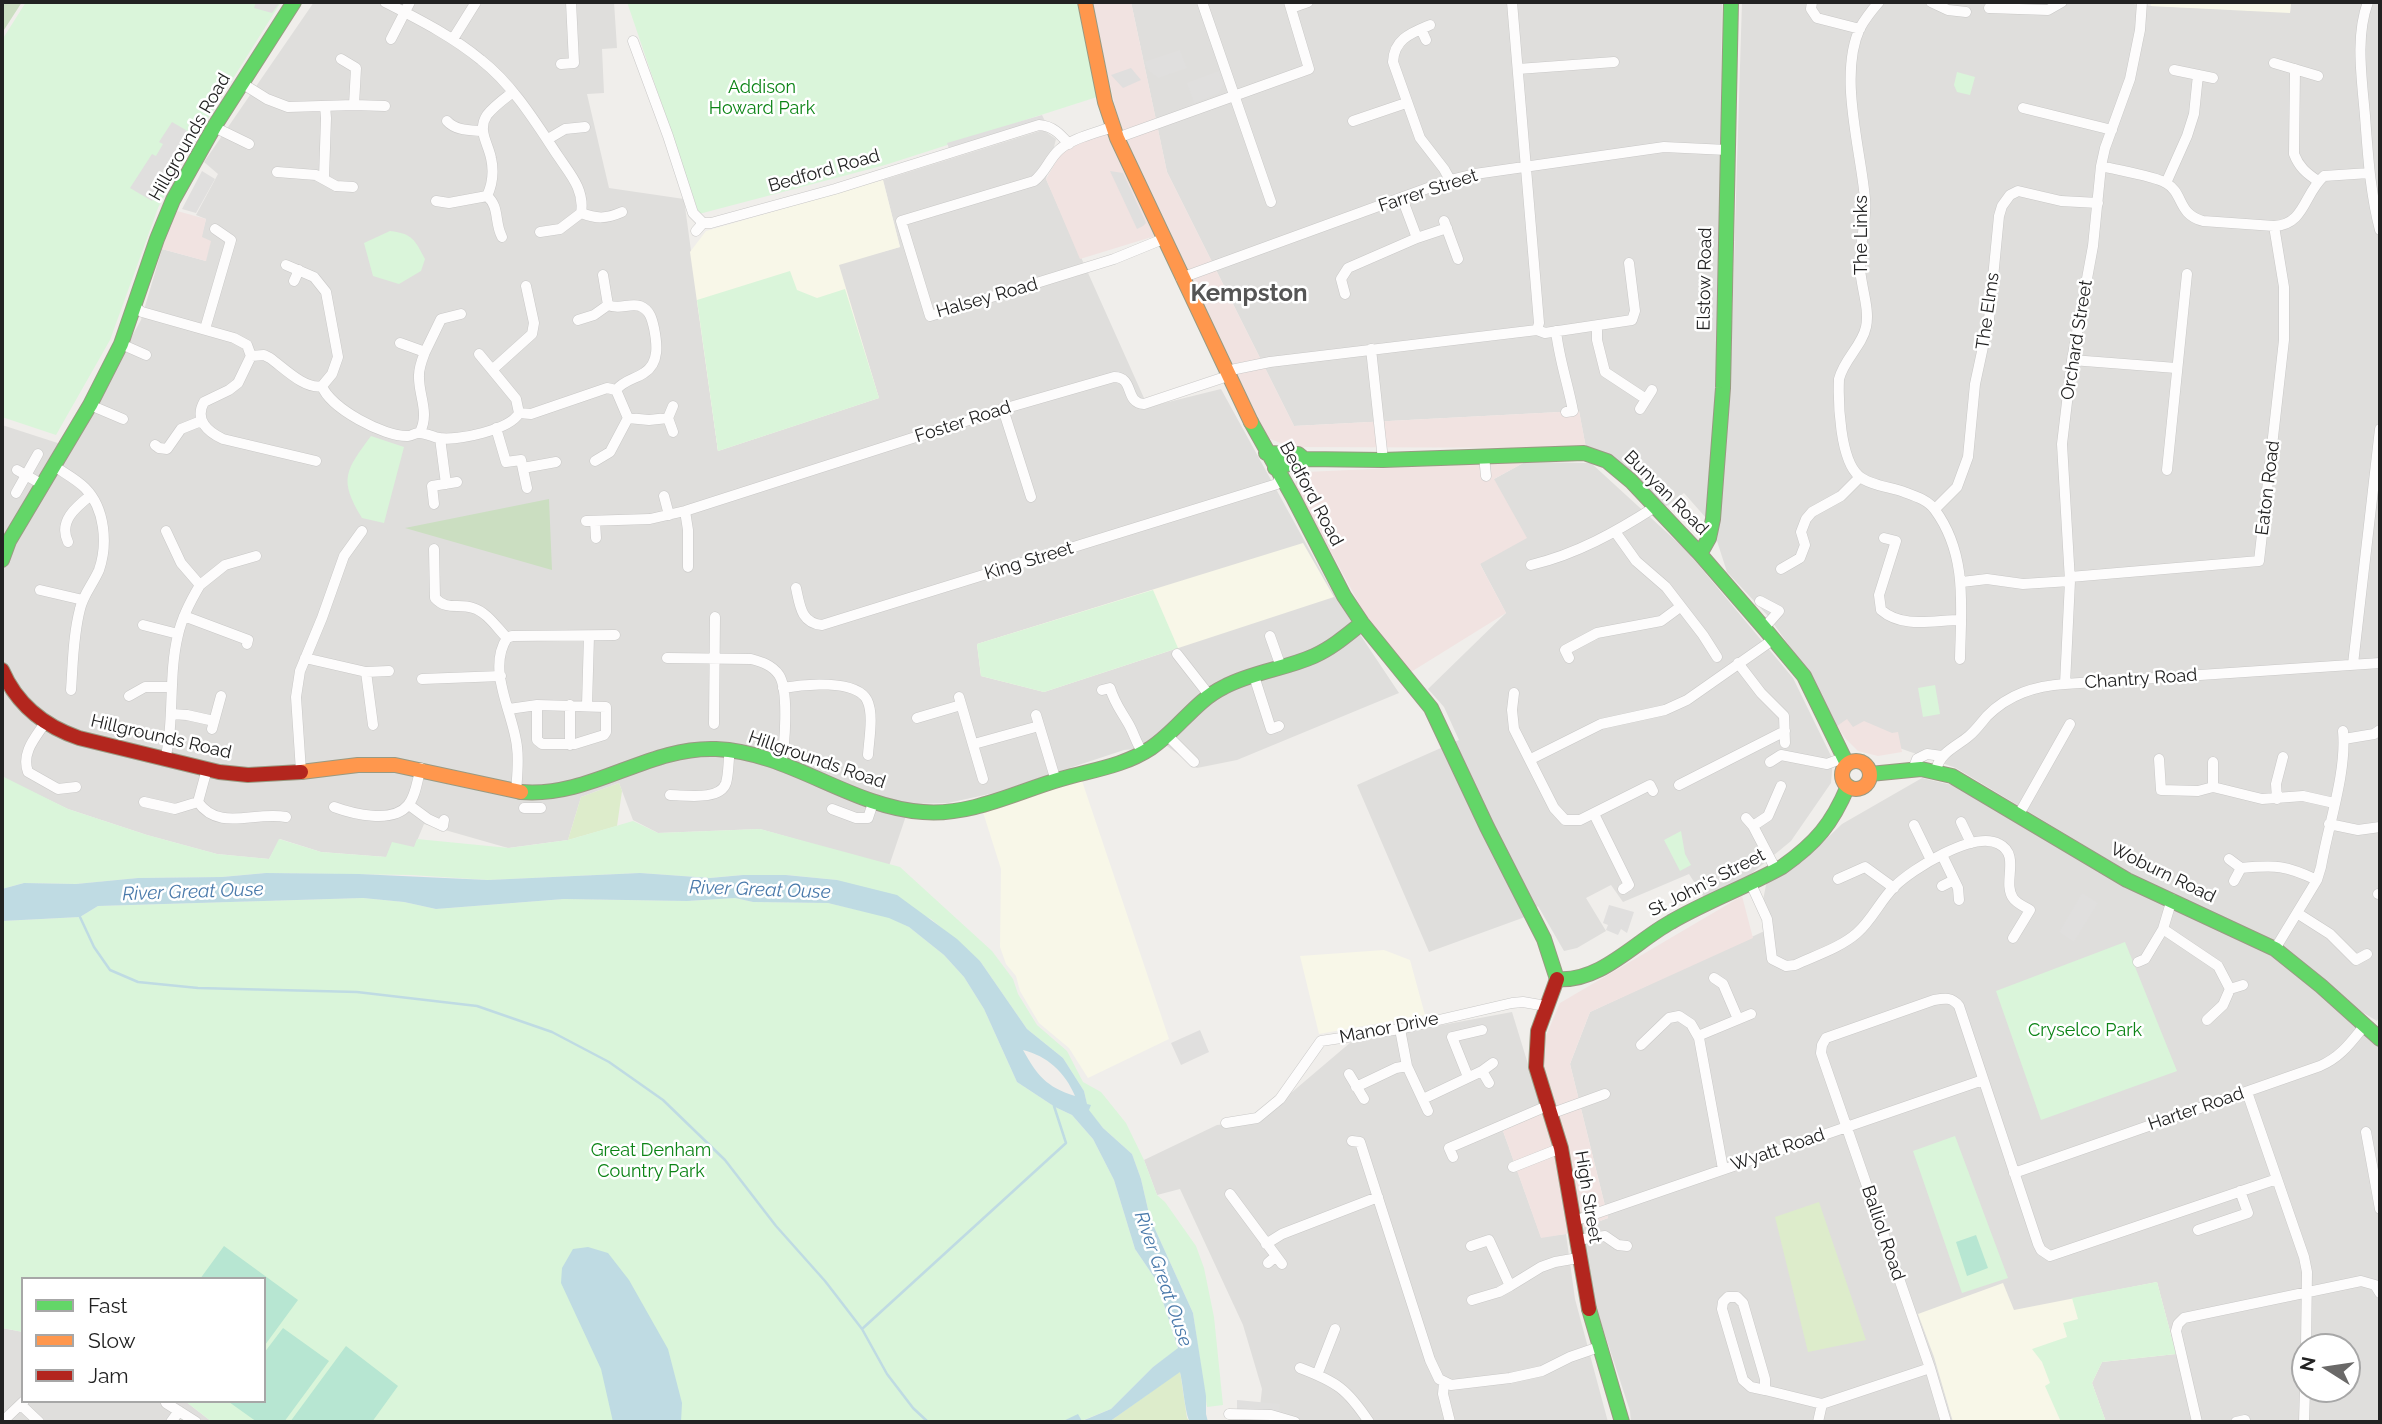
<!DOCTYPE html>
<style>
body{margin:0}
#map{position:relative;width:2382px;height:1424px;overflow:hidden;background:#f0eeeb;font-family:Raleway,sans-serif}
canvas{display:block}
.frame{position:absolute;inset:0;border:4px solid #222;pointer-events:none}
.legend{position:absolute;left:21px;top:1277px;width:245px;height:126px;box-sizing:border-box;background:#fff;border:2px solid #a7a7a7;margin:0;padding:9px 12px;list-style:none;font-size:21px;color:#222}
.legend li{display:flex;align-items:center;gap:14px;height:35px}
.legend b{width:35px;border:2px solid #a7a7a7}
.north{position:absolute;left:2291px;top:1333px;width:70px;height:70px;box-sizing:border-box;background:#fff;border:2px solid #a7a7a7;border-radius:50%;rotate:282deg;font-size:19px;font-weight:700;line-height:28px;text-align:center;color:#222}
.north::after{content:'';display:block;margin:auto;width:24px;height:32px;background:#6a6968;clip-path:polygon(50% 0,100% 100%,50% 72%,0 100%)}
</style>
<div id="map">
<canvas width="2382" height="1424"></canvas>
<div class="frame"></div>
<ul class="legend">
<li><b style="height:9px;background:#63d668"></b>Fast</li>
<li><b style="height:9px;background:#ff974d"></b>Slow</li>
<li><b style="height:9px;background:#b3261e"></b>Jam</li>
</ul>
<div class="north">N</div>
</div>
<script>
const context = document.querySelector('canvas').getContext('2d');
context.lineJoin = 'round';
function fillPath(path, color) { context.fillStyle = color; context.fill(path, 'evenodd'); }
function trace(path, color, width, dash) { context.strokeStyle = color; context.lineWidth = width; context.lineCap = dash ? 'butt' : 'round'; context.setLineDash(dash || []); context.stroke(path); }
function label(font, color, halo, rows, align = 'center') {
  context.font = font + ' Raleway,sans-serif'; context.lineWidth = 5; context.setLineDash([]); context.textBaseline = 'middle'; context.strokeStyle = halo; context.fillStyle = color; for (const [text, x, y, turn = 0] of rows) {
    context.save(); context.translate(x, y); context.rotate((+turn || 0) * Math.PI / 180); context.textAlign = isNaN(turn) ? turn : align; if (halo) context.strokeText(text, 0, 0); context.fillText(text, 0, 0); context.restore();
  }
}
fillPath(new Path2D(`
 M314 2H614L617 48 602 49 604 93 587 94 609 188 684 199 718 451 838 264 900 247 883 180 1043 130 1056 139 1046 179 1148 407 1221 389 1337 600 1399 693 1237 760 1197 768 1167 746 1124 750 994 793 948 803 910 804 889 866 760 829 658 833 633 820 619 783 581 797 568 840 508 848 424 824 414 848 386 857 321 852 280 839 269 859 217 854 147 835 68 809 9 781 2 776V425L70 447 141 320 162 249 206 261 201 238 206 219 196 215 218 174 204 162Z
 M1131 2H1722L1719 366 1706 518 1684 493 1664 508 1625 469 1602 451 1586 448 1579 411 1294 426 1167 172Z
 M1742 2H2132L2133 4 2151 6 2290 12 2291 2H2380V1015L2377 1021 2292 970 2380 1049V1422H1631L1630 1411 1591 1292 1582 1228 1608 1218 1570 1064 1590 1012 1773 927 1763 900 1767 880 1802 862 1842 824 1922 778 1952 785 2073 855 2220 927 1956 768 1834 725 1810 675 1768 616 1727 572 1717 541 1730 389ZM2305 1347H2347V1389H2305Z
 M1525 462 1591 463 1686 550 1793 678 1833 760 1831 783 1791 841 1740 883 1705 899 1689 874 1623 902 1611 885 1586 898 1606 931 1577 948 1564 951 1538 906 1525 917 1429 952 1357 785 1459 740 1444 707 1428 689 1506 613 1480 564 1494 479Z
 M1512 1012 1543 1113 1503 1131 1541 1237 1566 1234 1575 1299 1608 1422H1240L1260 1407 1262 1389 1243 1325 1180 1189 1157 1195 1144 1160 1217 1125 1258 1121 1351 1042Z
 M2 1328 23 1332V1401H185L212 1422H2Z`), '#dfdedc');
fillPath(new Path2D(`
 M1091 2H1131L1167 172 1294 426 1579 411 1586 448 1291 447 1265 437 1168 232 1080 259 1046 179 1063 150 1120 128Z
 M177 211 206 219 202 237 211 241 206 261 162 249Z
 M1525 462 1494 479 1527 538 1480 564 1506 613 1411 672 1368 620 1294 484 1306 472Z
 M1847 719 1853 727 1864 721 1892 733 1898 732 1902 752 1878 756 1858 751 1846 739 1837 726Z
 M1742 896 1753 938 1590 1012 1570 1064 1608 1218 1566 1234 1541 1238 1503 1131 1554 1107 1539 1052 1560 1003Z`), '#f1e3e1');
fillPath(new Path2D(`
 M2151 2H2291L2290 13 2151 6Z
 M883 180 900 247 839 265 879 398 718 451 690 252 706 231Z
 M1303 543 1334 597 1044 692 981 676 977 644Z
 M1081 778 1169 1039 1088 1078 1069 1048 1039 1023 1020 991 1016 976 1006 964 1000 947 1001 869 982 809Z
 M1384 950 1410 960 1425 1015 1319 1034 1300 956Z
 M2157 1282 2176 1354 2102 1362 2092 1383 2106 1422H1953L1934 1357 1918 1314 2003 1283 2014 1310Z`), '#f8f7e8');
fillPath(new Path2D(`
 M619 783 622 791 617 826 568 840 581 797Z
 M1819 1202 1866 1340 1808 1352 1775 1217Z
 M1180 1371 1187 1418 1190 1422H1109Z`), '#ddeccb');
fillPath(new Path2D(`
 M2 2H22L2 33Z
 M549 499 552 570 405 528Z`), '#cbdec1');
fillPath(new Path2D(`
 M26 2H281L185 155 158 208 110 340 56 435 2 417V40Z
 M627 2H1077L1097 97 885 165 699 214Z
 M1957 72 1975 77 1970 95 1957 92 1954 85Z
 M390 231C413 234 414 239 425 259L421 271 399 284 373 276 364 243Z
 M790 271 797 290 817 298 845 289 879 398 718 451 697 300Z
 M371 436 404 447 384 523 362 518C338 479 346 470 371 436Z
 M1153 590 1178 648 1044 692 981 676 977 644Z
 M1935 685 1940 714 1923 717 1918 688Z
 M2 776 68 809 147 835 217 854 269 859 279 839 321 852 386 857 392 842 414 847 417 839 509 848 568 840 633 821 658 833 760 829 900 867 992 951 1013 979 1018 994 1037 1025 1067 1051 1083 1082 1101 1092 1126 1123 1144 1160 1157 1195 1165 1202 1196 1246 1204 1268 1214 1317 1223 1405 1207 1407 1193 1313 1150 1218 1141 1179 1132 1154 1103 1128 1088 1110 1084 1091 1063 1058 1027 1029 980 961 931 919 837 880 787 875H743L710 878 640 873 488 880 411 875 266 873 222 877 138 878 76 884 24 883 2 889Z
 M1681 831 1685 854 1691 865 1680 871 1664 840Z
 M363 898 404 902 436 909 564 899 687 901 735 898 753 902 828 903 889 917 909 927 944 955 964 977 984 1009 1017 1082 1055 1107 1072 1115 1093 1139 1114 1180 1135 1249 1156 1280 1178 1349 1153 1367 1111 1409 1081 1421 1078 1415 1061 1422H212L185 1401H264V1279H23V1332L2 1328V921L80 917 98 906Z
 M2125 942 2177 1071 2041 1120 1996 991Z
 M1955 1136 2008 1278 1962 1293 1913 1151Z
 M2157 1282 2176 1354 2102 1362 2092 1383 2106 1422H2061L2045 1386 2050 1383 2042 1362 2032 1349 2067 1337 2063 1323 2078 1319 2072 1298Z`), '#daf5da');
fillPath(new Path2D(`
 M1976 1235 1988 1268 1967 1276 1956 1242Z
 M224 1246 298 1300 265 1345 264 1279H200Z
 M283 1328 329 1361 284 1422H257L229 1402 264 1401V1353Z
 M346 1346 398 1386 372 1422H290Z`), '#b7e6d2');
fillPath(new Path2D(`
 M256 2H280L272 13 254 8Z
 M1180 50 1187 68 1158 78 1149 71 1144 62Z
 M1131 68 1141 80 1123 88 1111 75Z
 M1219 71 1224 83 1219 93 1194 103 1187 83Z
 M1042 115 1045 121 951 154 947 143Z
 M172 122 191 133 152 201 130 188 152 154 156 156 163 144 159 142Z
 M202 171 215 179 196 213 182 209Z
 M1110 171 1123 173 1146 223 1143 226 1137 229Z
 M2082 893 2098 903 2074 942 2059 932Z
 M1609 905 1634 912 1627 933 1621 929 1618 935 1606 930 1608 925 1603 923Z
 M1200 1030 1209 1052 1181 1065 1171 1043Z
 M1237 1400 1280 1404 1279 1413 1237 1409Z`), '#e0dfde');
fillPath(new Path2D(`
 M266 873 359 874 488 880 640 873 710 878 743 875H786L837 880 897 895 957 939 980 961 1027 1029 1063 1058 1084 1091 1087 1104 1091 1105 1089 1110 1103 1128 1132 1154 1141 1179 1150 1218 1193 1313 1206 1396V1414L1208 1422H1190C1185 1414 1183 1384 1180 1372L1109 1422H1061L1078 1414 1082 1421 1111 1409 1153 1367 1178 1348 1156 1280 1135 1249 1114 1180 1093 1139 1072 1115 1055 1107 1017 1082 984 1009 964 977 944 955 909 927 889 918 828 903 753 902 735 898 687 901 564 899 436 909 404 902 363 898 98 906 80 917 2 921V889L24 883 76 884 138 878 222 877ZM1023 1050C1047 1056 1065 1072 1075 1096 1046 1087 1037 1075 1023 1050Z
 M588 1247 608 1253 629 1280 668 1349 682 1403 681 1422H613L601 1369 561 1283 562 1268 573 1249Z`), '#bfdbe3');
trace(new Path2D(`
 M80 917 94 947 110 970 138 982 198 988 357 992 477 1006 552 1032 609 1062 663 1100 725 1160 776 1226 825 1281 862 1329 887 1374 913 1408 928 1422
 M862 1329 1066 1143 1054 1106`), '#bfdbe3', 2.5);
const street = new Path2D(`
 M385 2C418 19 452 36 481 60 513 85 536 123 558 156 570 174 585 190 581 213L560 229 540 232
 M1202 2 1271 202
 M1512 2 1539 323 1537 330
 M1812 2 1811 9 1817 18 1860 29
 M1879 2C1872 10 1865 19 1860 28 1838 75 1861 150 1865 199 1867 222 1859 245 1860 268 1861 287 1870 309 1866 327 1862 346 1844 359 1839 379 1838 403 1840 460 1859 476 1869 485 1890 487 1904 492 1915 496 1928 500 1935 510 1968 555 1961 608 1960 659
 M1931 2 1948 10 1966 12
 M2368 2C2355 37 2362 79 2365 116 2368 155 2370 192 2380 230
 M1291 8 1308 2
 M1989 8 2048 10 2062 2
 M1430 25C1411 33 1394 39 1393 62L1420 138 1444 169 1450 180
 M1421 29 1426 40
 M391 39 410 2
 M453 39 476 2
 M633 41 668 136 693 213 703 223
 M2274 63 2318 76
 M561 64 574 63 571 2
 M1518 69 1614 62
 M2295 69 2294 154C2299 167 2306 173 2318 181
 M2174 70 2213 78
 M243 84 267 99 288 107 354 105 356 68 341 59
 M354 105 385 106
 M2023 108 2112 130
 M447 121C456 131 470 130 483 131
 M1353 121 1406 103
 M214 127 249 144
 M1112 127C1096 133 1072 138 1059 150 1049 159 1045 173 1034 181L901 221 930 316 1114 259 1163 239
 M1117 138 1309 69 1289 2
 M548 139 565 129 585 127
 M2101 166C2116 170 2155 176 2166 183 2184 193 2177 214 2203 221L2274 226C2305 225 2304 193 2324 176L2369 173
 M277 172 316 175 336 186 353 187
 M324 178 326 118 325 106
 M2166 183 2187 136 2194 114 2198 75
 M487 196C500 207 494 222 502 237
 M1402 198 1417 238
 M436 201 449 203 487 196C493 183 494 171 491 158 488 143 477 130 487 115 494 106 504 99 513 92
 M581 213C597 219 606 219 622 212
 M1444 221 1458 259
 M696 231 703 223H711L835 189 1039 125C1053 126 1060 134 1069 144
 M286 265 314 277 326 292 338 357 332 374 322 386
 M603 275 608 305C619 310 629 303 640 306 650 310 652 319 654 328 657 343 660 363 644 373 635 379 624 380 616 390
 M1181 278 1450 180 1475 174 1664 147 1727 150
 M294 281 299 270
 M1345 294 1341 279 1348 268 1417 238 1447 228
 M135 307 142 312 234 338 247 345 251 356
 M578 320 594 315 608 305
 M1597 326V340L1605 372 1646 399
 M205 329 231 240 215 229
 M1537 330 1545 333 1632 320 1635 311 1629 263
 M1556 331C1559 359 1568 384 1573 411L1566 412
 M400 343 425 352C422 360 419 367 419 375 418 395 430 412 420 432
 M121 344 146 355
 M1371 349 1383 460
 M425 352 441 319 461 314
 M479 354 516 399 519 413
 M251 356 238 383 229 390 204 402C194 420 208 432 223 439L316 461
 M251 356 264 355 270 358C284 368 305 390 322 386
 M2072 360 2176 368
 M492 370 532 334 534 323 526 286
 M1226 371 1270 362 1537 330
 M322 386C330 408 384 437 408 436 412 436 415 433 418 433 424 432 433 437 439 438 457 441 510 430 519 413L531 414 607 388 616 390
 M90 405 123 419
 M1003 409 1031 497
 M1640 409 1652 390
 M628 418 649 420 668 418 673 432
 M668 418 673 406
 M496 428 506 462 521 460 527 488
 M440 438 446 484
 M155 445 159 448 167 449 181 429 201 421
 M1484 456 1486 476
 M595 461 610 452 628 418 616 390
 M54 466C64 473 76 479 85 488 105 508 108 544 99 570 93 584 83 595 80 609 73 636 73 663 71 690
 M523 468 556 462
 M17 470 43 485
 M2167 470 2187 274
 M16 493 38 454
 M664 496 669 515
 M434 504 432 486 457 482
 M1935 509 1957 487 1968 457 1975 384 1989 319 1999 216 2002 206 2010 195 2018 191 2061 201 2098 203
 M685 511 688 530V567
 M586 521 650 519 685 511 1003 409 1114 377C1135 377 1124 403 1144 404L1228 376
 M595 521 596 538
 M1616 533 1636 561 1666 587 1703 635 1717 657
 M1884 538 1896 541 1879 595 1881 610C1903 629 1934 620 1961 620
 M68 542C58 521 76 507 91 495
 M434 549 435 598C447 611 458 603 473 608 487 612 497 628 507 638
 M1531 565C1577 554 1616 532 1655 507
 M1781 569 1800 558 1805 545 1801 532 1806 519 1812 512 1841 496 1860 477
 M2070 577 2259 561 2284 340V287L2274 226
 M1962 582 1987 579 2023 584 2070 581
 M200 585 225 565 256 556
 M796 588C800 606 801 623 822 625L1277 484 1280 478
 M40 590 83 600
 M1760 601 1779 611 1764 628
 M184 616 248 640 247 644
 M143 625 178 634
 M1270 636 1281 667
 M507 638C486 670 514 714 517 747 519 762 517 777 516 792
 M507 638 512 636 615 635
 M1177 654 1209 695
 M305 658 366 672 373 725
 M667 658 751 659C762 662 772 665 779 675 789 690 785 746 781 764
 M1569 658 1565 650 1597 633 1661 621 1680 607
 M1738 663 1761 693 1784 716 1785 743
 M2353 664 2380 429
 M366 672 389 671
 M1254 676 1271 729 1279 726
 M422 679 501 676
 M2065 684 2070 581 2062 444 2072 360 2093 246 2101 166 2105 148 2130 79 2140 30 2142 2
 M783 688C803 684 856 679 867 700 874 714 869 739 868 755
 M1102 690 1110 688C1115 704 1120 709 1128 723 1134 733 1136 743 1143 753
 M1514 693 1512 710 1514 729 1554 808 1565 820H1580L1650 785 1653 791
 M129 696 145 687H172
 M959 697 983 779
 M587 705 589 636
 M509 709 537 705 606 707V732L604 735 575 744H542L537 740V705
 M172 714 187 715 214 721
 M1036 715 1056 781
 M917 718 961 705
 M45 723C35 738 21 753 28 772L58 789 76 787
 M714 724 715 617
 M212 729 221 696
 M1168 736 1194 762
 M2344 739 2374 734 2380 730
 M974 744 1039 726
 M570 745V705
 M1531 759 1601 724 1665 710 1687 700 1774 639
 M2159 759 2161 790 2198 791 2213 787 2262 799 2303 796 2334 803
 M165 760C175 719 168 676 178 635 182 617 191 600 200 585L181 563 166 531
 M1770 762 1781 755 1827 764 1843 758
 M1914 767 1917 759 1927 754 1942 756
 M1936 770C1940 752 1956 747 1969 736 1976 730 1981 723 1987 716 2009 694 2035 686 2065 684L2380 663
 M301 771 296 697 300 671 322 618 344 556 362 531
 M1679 785 1785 731
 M2213 787V762
 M670 795C685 795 720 801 726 783 729 773 728 761 730 750
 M2277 799 2276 784 2283 757
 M144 802 175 809 198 802
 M198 802C219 832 254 811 286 817
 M198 802 207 769
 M409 805 428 819 443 826 444 820
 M334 807C353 814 393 824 408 805 416 796 417 780 421 768
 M524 808H541
 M832 809 856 818H868L874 800
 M1594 814 1629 885 1623 889
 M2018 816 2070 724
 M1746 818 1753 826 1776 870
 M1961 822 1971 843
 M2329 824 2358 830 2380 827
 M1914 825 1931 860
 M1753 826 1768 816 1781 786
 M1942 855 1958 888 1959 900
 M2229 859 2241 868
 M1838 879 1865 867 1894 888
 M2234 881 2241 868C2276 865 2285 865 2317 880
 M1751 884 1767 919 1772 959 1786 966 1795 965C1814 956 1840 948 1857 933 1872 920 1880 901 1894 887 1912 869 1974 830 1999 844 2021 855 2002 882 2013 898 2016 903 2025 907 2030 910L2013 938
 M1942 886 1954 880
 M2378 894H2380
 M2172 899 2163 929 2218 966 2230 989 2223 1005 2207 1020
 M2297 913 2330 934 2356 960 2367 954
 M2275 949 2317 880 2321 867C2328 826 2347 772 2343 731
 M2138 962 2145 959 2163 929
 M1714 978 1723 984 1738 1019
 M2230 989 2243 985
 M1400 1029 1407 1066 1428 1111
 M1698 1036 1751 1014
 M1641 1045 1669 1018 1679 1016 1691 1024 1699 1038 1723 1169
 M1482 1071 1489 1083
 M1349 1074 1364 1099
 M1468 1077 1452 1037 1482 1030
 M1356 1087 1396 1068 1407 1066
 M2247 1092 2304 1257 2307 1272 2306 1347
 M1423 1099 1482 1071 1493 1063
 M1550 1114 1605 1094
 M1226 1123 1257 1118 1280 1099 1321 1041 1400 1029 1512 1003 1523 1002 1546 1006
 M2366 1132 2380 1209
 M1352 1141 1360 1142 1430 1360 1439 1379 1451 1385 1510 1378 1542 1371 1570 1357 1599 1347
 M1453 1157 1449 1148 1547 1106
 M1513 1167 1561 1148
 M2014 1173 2320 1066C2341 1057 2351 1042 2365 1025
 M1230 1194 1282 1264
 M1574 1221 1983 1080
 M2198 1230 2248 1213 2240 1191
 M1576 1240 1605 1236 1618 1245 1627 1246
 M1266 1244 1282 1234 1378 1197
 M1471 1246 1489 1240 1510 1286 1541 1267 1555 1262 1578 1258
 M1268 1263 1276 1256
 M1728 1297H1737L1743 1303 1765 1379V1390L1751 1387 1743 1380 1722 1309 1723 1302Z
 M1472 1300 1499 1292 1510 1286
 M1300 1368C1337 1382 1347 1389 1369 1422
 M1317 1375 1335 1329
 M1444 1383 1443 1394 1450 1422
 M1765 1390 1822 1404 1930 1368
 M166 1403 196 1422
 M21 1405 39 1422
 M1229 1414 1271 1415 1295 1422
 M2 1422 24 1401
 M171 1422 179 1411
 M1818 1422 1822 1404
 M1946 1422 1930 1368 1821 1053 1822 1045 1826 1038 1934 1000C1945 998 1952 997 1959 1006L2038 1244 2041 1250 2050 1256 2277 1179
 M2197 1422 2176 1331 2178 1324 2184 1318 2361 1281 2375 1285 2380 1293
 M2236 1422 2245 1420
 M2304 1422 2305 1389`);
const fast = new Path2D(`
 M1251 422 1293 497 1344 596 1362 623 1431 708 1487 827 1544 939 1557 979
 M1266 453 1298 454 1304 459
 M1275 468 1306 459 1383 460 1584 453 1607 461 1631 481 1700 554 1764 628 1804 676 1847 764
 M1700 554 1709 538 1713 519 1723 388 1731 2
 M2 560 9 541 90 405 121 344 157 239 173 200 214 127 294 2
 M1870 774 1921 769 1952 776 2127 880 2275 949 2321 986 2380 1039
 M521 792C591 798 648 746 716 749 790 752 850 807 923 812 971 816 1016 792 1061 779 1092 770 1124 766 1151 748 1178 730 1195 701 1224 687 1252 672 1285 669 1314 656 1332 648 1347 635 1362 623
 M1557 979C1600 983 1636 941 1671 922 1707 901 1746 887 1782 867 1816 843 1832 824 1848 786
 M1589 1309 1622 1422`);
const slow = new Path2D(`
 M1085 2 1105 102 1117 138 1251 422
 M1842 775a14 14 0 1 1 28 0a14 14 0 1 1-28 0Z
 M301 772 358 765H395L521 792`);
const jam = new Path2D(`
 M2 670C17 705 44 726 79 738L219 772 248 775 301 772
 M1557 979 1538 1031 1536 1067 1561 1148 1589 1309`);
trace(street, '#c9c8c7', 11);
trace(fast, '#999a82', 16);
trace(slow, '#999a82', 16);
trace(jam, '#999a82', 16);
trace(street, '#fdfcfc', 10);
trace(fast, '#63d668', 14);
trace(slow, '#ff974d', 14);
trace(jam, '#b3261e', 14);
label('18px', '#0c8416', '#fff', [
 ["Addison",762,88],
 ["Howard Park",762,109],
 ["Cryselco Park",2085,1031],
 ["Great Denham",651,1151],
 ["Country Park",651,1172]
]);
label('18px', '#222', '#fff', [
 ["Hillgrounds Road",190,137,-60],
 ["Bedford Road",824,171,-16],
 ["Farrer Street",1428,191,-18],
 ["The Links",1862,235,-90],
 ["Elstow Road",1705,279,-89],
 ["Halsey Road",987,298,-16],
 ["The Elms",1988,311,-82],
 ["Orchard Street",2077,340,-81],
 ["Foster Road",963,422,-18],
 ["Eaton Road",2268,488,-83],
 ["Bunyan Road",1666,493,45],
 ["Bedford Road",1311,494,62],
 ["King Street",1029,561,-17],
 ["Chantry Road",2141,679,-4],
 ["Hillgrounds Road",161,737,13],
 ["Hillgrounds Road",817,760,19],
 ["Woburn Road",2163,873,26],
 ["St John's Street",1707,883,-27],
 ["Manor Drive",1389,1028,-11],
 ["Harter Road",2196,1109,-19],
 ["Wyatt Road",1778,1150,-19],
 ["High Street",1588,1197,81],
 ["Balliol Road",1883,1233,71]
]);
label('italic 19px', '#4a7aab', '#fff', [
 ["River Great Ouse",760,890,2],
 ["River Great Ouse",193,892,-2],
 ["River Great Ouse",1163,1279,71]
]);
label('bold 24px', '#555', '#fff', [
 ["Kempston",1249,294]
]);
</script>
